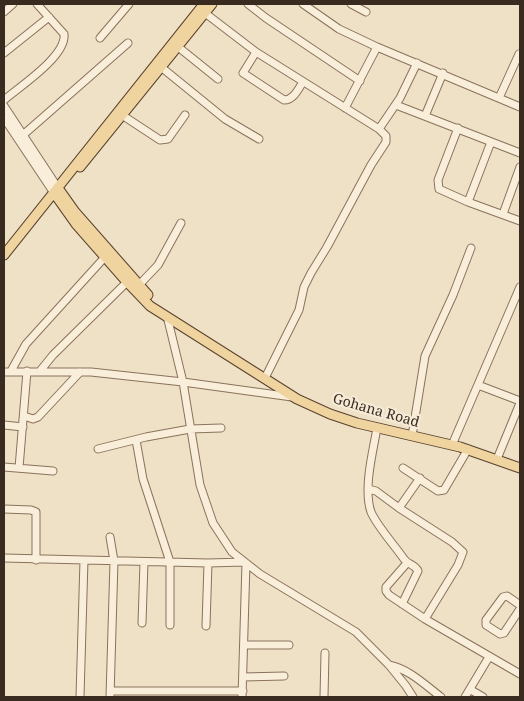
<!DOCTYPE html>
<style>
body{margin:0}
#map{position:relative;width:524px;height:701px;overflow:hidden;background:#eee1c6;font-family:"Noto Serif",serif}
canvas{display:block}
.frame{position:absolute;inset:0;border:5px solid #3a2b20;pointer-events:none}
</style>
<div id="map">
<canvas width="524" height="701"></canvas>
<div class="frame"></div>
</div>
<script>
const context = document.querySelector('canvas').getContext('2d');
context.lineJoin = 'round';
function trace(path, color, width, dash) { context.strokeStyle = color; context.lineWidth = width; context.lineCap = dash ? 'butt' : 'round'; context.setLineDash(dash || []); context.stroke(path); }
function label(font, color, halo, rows, align = 'center') {
  context.font = font + ' "Noto Serif",serif'; context.lineWidth = 4.5; context.setLineDash([]); context.textBaseline = 'middle'; context.strokeStyle = halo; context.fillStyle = color; for (const [text, x, y, turn = 0] of rows) {
    context.save(); context.translate(x, y); context.rotate((+turn || 0) * Math.PI / 180); context.textAlign = isNaN(turn) ? turn : align; if (halo) context.strokeText(text, 0, 0); context.fillText(text, 0, 0); context.restore();
  }
}
const minor = new Path2D(`
 M248 4 266 18 360 81
 M303 4 339 29 377 47 520 107
 M351 4 366 12
 M4 12 13 4
 M205 13 256 52 379 129 386 136V142L371 165 327 247 311 273 304 287 299 310 265 378
 M100 38 129 4
 M177 46 218 79
 M256 52 243 73 284 100C294 100 298 89 303 82
 M4 53 49 17
 M161 67 225 119 259 139
 M499 98 519 54
 M4 100C19 87 67 56 64 34L37 4
 M396 105 520 153
 M4 106 58 188
 M345 108 377 47
 M122 115 160 140 168 139 185 115
 M425 116 443 73
 M4 118 54 193
 M458 128 438 180 439 189 468 202 520 221
 M379 129 400 98 417 63
 M23 135 128 43
 M468 202 491 142
 M503 214 520 167
 M139 285 158 265 181 223
 M167 316 183 382 200 485 213 523 232 552 260 574 356 632 389 665 406 686 413 697
 M11 371 26 344 105 257
 M40 371 53 355 127 282
 M4 372H91L183 382 292 397
 M478 385 520 401
 M24 416 33 419 38 417 80 372
 M4 425 23 427
 M377 428C373 451 363 489 371 512 377 526 395 546 404 559 408 565 415 564 418 571L402 604
 M412 436 425 356 453 295 471 248
 M136 440 143 479 170 562V625
 M452 445 520 287
 M98 449 146 437 190 429 221 428
 M497 459 520 403
 M4 467 53 471
 M19 468 27 371
 M403 468 438 491 444 490 468 449
 M368 489 376 491 399 508 452 542 463 552 458 565 425 619
 M399 508 420 478
 M4 509 31 510 36 512V560
 M4 558 208 563 244 562
 M407 563 386 587V591L389 595 425 619 520 674
 M520 605 507 596 503 597 486 620V625L500 634 504 633 520 609
 M142 623 144 562
 M206 626 208 563
 M244 645H289
 M389 665C409 669 425 685 441 697
 M243 677 284 676
 M471 690 483 697
 M110 691H243
 M80 697 84 560
 M110 697 114 561 110 537
 M242 697 246 563
 M324 697 325 653
 M465 697 489 657`);
const major = new Path2D(`
 M80 167 212 4
 M58 188 75 212 148 295
 M54 193 76 224 127 282 150 306 297 399 330 414 357 423 460 447 520 468
 M4 255 204 4`);
trace(minor, '#8a725c', 9);
trace(major, '#584130', 11);
trace(minor, '#f9eeda', 7);
trace(major, '#f0d49f', 9);
label('14px', '#3a2b20', '#f5ebd6', [
 ["Gohana Road",376,411,16]
]);
</script>
